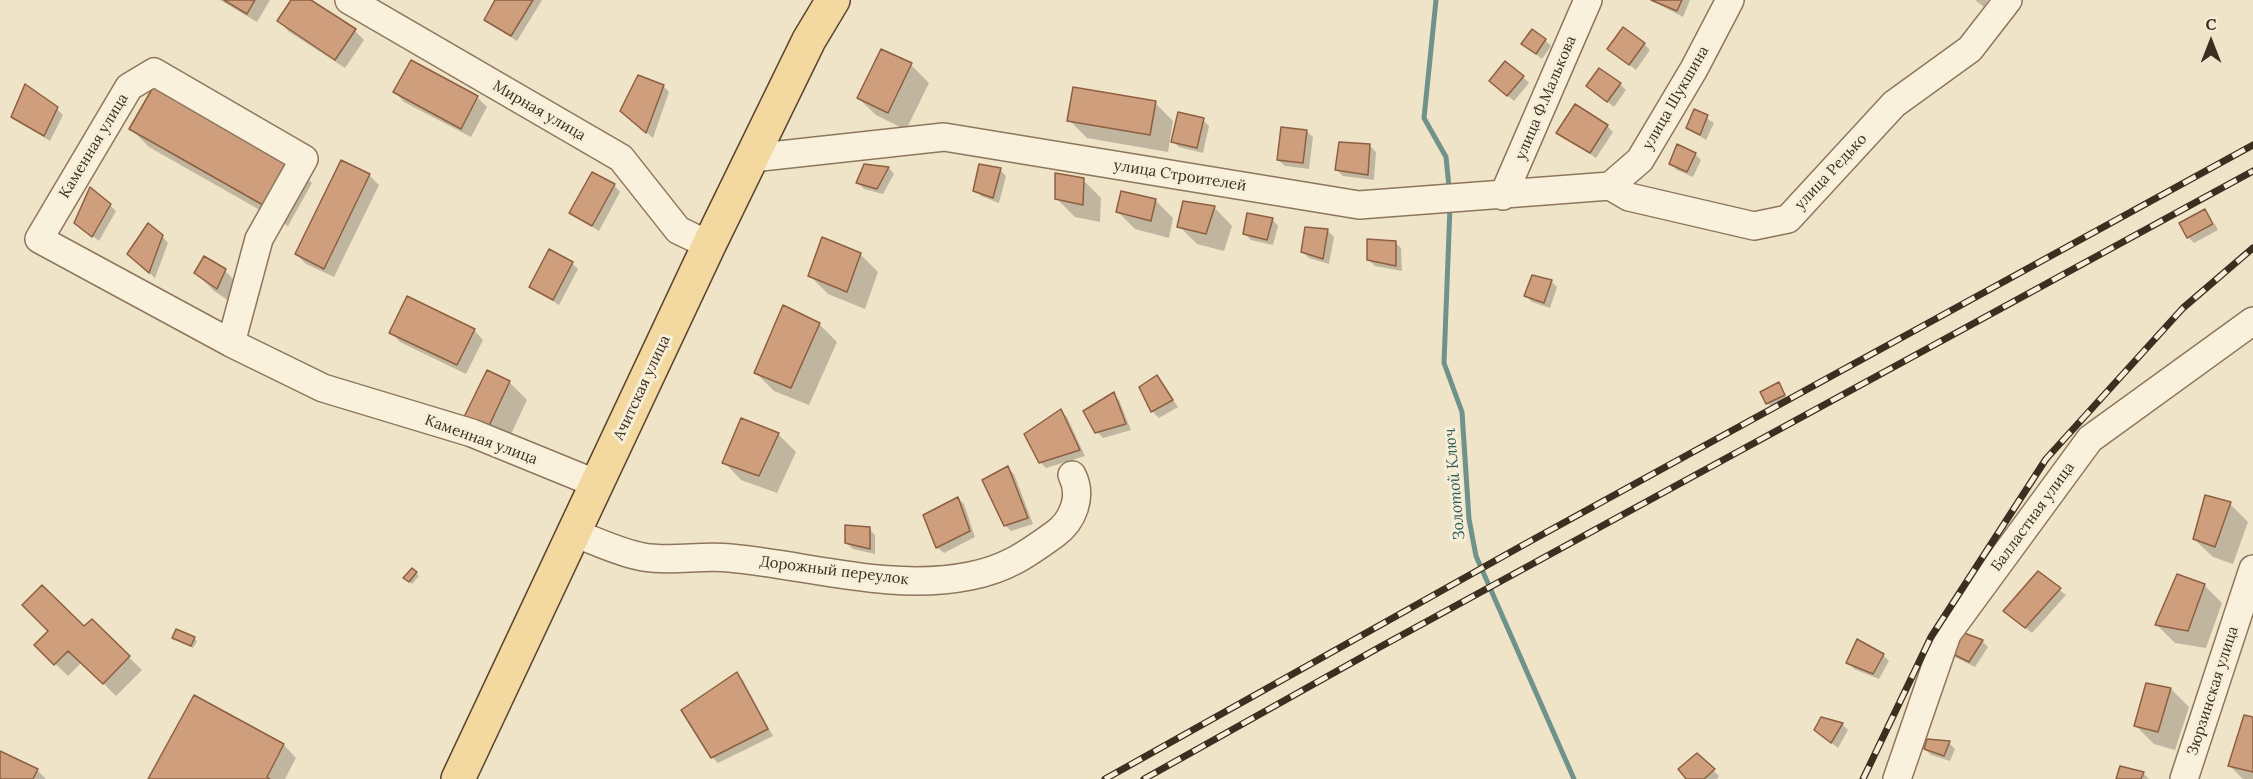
<!DOCTYPE html>
<meta charset="utf-8">
<style>
body{margin:0}
#map{position:relative;width:2253px;height:779px;overflow:hidden;background:#f0e4c8;font-family:Lora,serif}
canvas{display:block}
.north{position:absolute;left:2181px;top:12px;width:60px;height:60px;-webkit-text-stroke:4px #f7eed8;paint-order:stroke;rotate:0deg;font-size:16px;font-weight:700;line-height:24px;text-align:center;color:#3d2e20}
.north::after{content:'';display:block;margin:auto;width:21px;height:27px;background:#3d2e20;clip-path:polygon(50% 0,100% 100%,50% 72%,0 100%)}
</style>
<div id="map">
<canvas width="2253" height="779"></canvas>
<div class="north">С</div>
</div>
<script>
const context = document.querySelector('canvas').getContext('2d');
context.lineJoin = 'round';
function fillPath(path, color) { context.fillStyle = color; context.fill(path, 'evenodd'); }
function trace(path, color, width, dash) { context.strokeStyle = color; context.lineWidth = width; context.lineCap = dash ? 'butt' : 'round'; context.setLineDash(dash || []); context.stroke(path); }
function label(font, color, halo, rows, align = 'center') {
  context.font = font + ' Lora,serif'; context.lineWidth = 6; context.setLineDash([]); context.textBaseline = 'middle'; context.strokeStyle = halo; context.fillStyle = color; for (const [text, x, y, turn = 0] of rows) {
    context.save(); context.translate(x, y); context.rotate((+turn || 0) * Math.PI / 180); context.textAlign = isNaN(turn) ? turn : align; if (halo) context.strokeText(text, 0, 0); context.fillText(text, 0, 0); context.restore();
  }
}
fillPath(new Path2D(`
 M220 0H270L257 22Z
 M293 0H308L355 31 364 40 345 68 288 31 279 21Z
 M497 0H542L517 41 485 19Z
 M1650 0H1690L1683 17Z
 M1975 0H1988L1984 7Z
 M1545 40 1551 46 1542 59 1523 44Z
 M1644 44 1650 50 1636 70 1615 54Z
 M411 62 478 98 487 107 471 137 404 102 395 92Z
 M911 65 929 83 906 130 876 115 858 98Z
 M1523 77 1529 83 1514 101 1497 87Z
 M1620 84 1626 90 1614 107 1588 86Z
 M663 86 669 92 653 138 628 117Z
 M1155 103 1173 121 1168 152 1087 138 1069 120Z
 M57 109 63 115 50 141 12 117Z
 M1695 111 1714 123 1706 140 1687 128Z
 M1203 120 1209 126 1203 153 1179 147 1173 141Z
 M1607 126 1613 132 1596 158 1558 132Z
 M131 129 294 165 312 183 288 226 149 147Z
 M1306 131 1313 137 1309 169 1285 166 1278 160Z
 M1369 145 1376 152 1374 180 1343 176 1337 170Z
 M1695 154 1701 160 1693 177 1677 170 1671 164Z
 M342 162 369 175 379 185 334 277 306 264 296 254Z
 M865 166 889 168 894 174 883 194 864 189 858 183Z
 M1000 170 1006 176 999 203 981 196 975 190Z
 M1083 180 1101 198 1100 222 1075 217 1057 199Z
 M614 185 620 192 599 231 571 213Z
 M1155 200 1173 218 1169 238 1135 229 1117 211Z
 M1184 203 1215 208 1232 226 1224 251 1197 244 1179 226Z
 M110 205 116 211 99 241 82 228Z
 M1272 219 1278 226 1273 245 1251 240 1244 233Z
 M2215 224 2218 230 2194 243 2189 238Z
 M1307 228 1328 231 1334 237 1329 264 1309 258 1303 252Z
 M162 236 168 243 155 278 135 260Z
 M1395 242 1401 248 1402 271 1375 266 1369 260Z
 M860 254 878 272 865 309 828 294 810 276Z
 M572 263 578 269 559 305 531 287Z
 M225 271 243 289 235 305 214 291 196 273Z
 M1551 281 1557 287 1550 308 1532 302 1526 296Z
 M819 324 837 342 809 405 774 391 756 373Z
 M474 330 483 340 466 374 400 342 391 332Z
 M1157 377 1178 407 1159 418 1152 411 1141 388Z
 M509 382 527 400 506 445 466 417Z
 M1779 384 1787 398 1770 406 1768 403Z
 M1113 394 1119 400 1131 430 1103 438 1097 432Z
 M1061 411 1067 417 1085 456 1046 468 1040 462Z
 M778 434 796 452 777 493 741 480 724 462Z
 M1008 468 1014 474 1033 524 1011 531 1005 525Z
 M958 498 964 504 975 537 944 553 937 547Z
 M2230 504 2248 522 2233 564 2213 557 2194 539Z
 M869 529 875 535V554L853 549 846 543Z
 M412 570 419 576 412 584 405 578Z
 M2038 573 2066 595 2032 633 2011 617Z
 M2204 585 2222 603 2206 648 2175 643 2157 625Z
 M92 621 142 670 116 696 82 662 68 676 36 645 84 628Z
 M173 638H194L197 641 193 648Z
 M1982 641 1988 647 1975 667 1955 657 1948 651Z
 M1883 655 1889 661 1879 679 1854 669 1848 662Z
 M737 674 743 680 773 736 718 763 712 757Z
 M2147 684 2171 689 2189 707 2175 750 2154 744 2136 726Z
 M194 697 284 745 296 758 285 779H150Z
 M2253 718V779H2243L2229 765Z
 M1842 724 1848 730 1838 748 1815 730Z
 M1949 743 1955 749 1950 761 1931 755 1925 749Z
 M0 752 37 770 46 779H0Z
 M1697 755 1719 776 1717 779H1688Z
 M2143 773 2149 779H2118Z`), '#0003');
trace(new Path2D(`
 M1436 0 1424 118 1446 157 1449 187
 M1450 206 1444 363 1462 412 1469 519 1476 556 1574 779`), '#6f938a', 5);
const building = new Path2D(`
 M224 0H255L247 14Z
 M291 0H311L356 29 335 60 277 21Z
 M495 0H533L511 36 484 20Z
 M1651 0H1682L1677 11Z
 M1623 27 1645 43 1629 65 1607 49Z
 M1532 29 1546 39 1536 54 1521 44Z
 M881 49 912 63 888 113 857 98Z
 M411 60 478 96 461 129 393 92Z
 M1505 61 1524 76 1507 96 1489 81Z
 M1599 68 1621 83 1607 102 1586 86Z
 M638 75 664 85 646 133 620 111Z
 M25 84 58 107 44 136 11 117Z
 M155 84 295 164 270 209 129 129Z
 M1073 87 1156 101 1150 135 1067 121Z
 M1575 104 1608 125 1590 153 1556 133Z
 M1694 109 1708 115 1700 135 1686 128Z
 M1178 112 1204 118 1197 148 1171 142Z
 M1281 127 1307 130 1303 163 1277 160Z
 M1339 142 1370 144 1368 175 1335 170Z
 M1677 144 1696 153 1687 172 1669 164Z
 M341 160 370 174 324 269 295 254Z
 M864 164 889 167 877 189 856 183Z
 M979 164 1001 168 993 198 973 191Z
 M592 172 615 184 592 226 569 213Z
 M1055 173 1084 178 1083 205 1055 199Z
 M90 187 111 204 92 237 74 223Z
 M1121 191 1156 199 1151 221 1116 212Z
 M1183 201 1215 206 1206 234 1177 227Z
 M2205 209 2213 224 2187 238 2179 223Z
 M1247 213 1273 218 1267 240 1243 234Z
 M148 223 163 235 149 273 127 254Z
 M1305 227 1328 229 1323 259 1301 252Z
 M822 237 861 253 847 292 808 276Z
 M1367 239 1396 241V266L1367 260Z
 M549 249 573 262 553 300 529 287Z
 M204 256 226 269 217 289 194 273Z
 M1532 275 1552 280 1544 303 1524 296Z
 M407 296 475 329 457 365 389 333Z
 M783 305 820 323 791 388 754 373Z
 M487 370 510 381 488 428 464 417Z
 M1157 375 1173 400 1151 412 1139 387Z
 M1779 382 1785 395 1766 404 1760 392Z
 M1114 392 1126 424 1095 433 1083 411Z
 M1061 409 1080 450 1039 463 1024 434Z
 M741 418 779 433 759 476 722 463Z
 M1008 466 1028 518 1004 526 982 480Z
 M2205 495 2231 502 2215 547 2193 539Z
 M958 497 970 531 936 548 923 515Z
 M845 525 870 527V549L845 543Z
 M412 568 417 572 409 582 403 578Z
 M2038 571 2061 588 2025 628 2003 611Z
 M2177 574 2205 584 2188 631 2155 625Z
 M42 585 84 626 92 619 130 656 103 684 68 651 54 665 34 645 48 631 22 605Z
 M176 629 195 637 191 646 172 638Z
 M1956 630 1983 640 1969 662 1947 651Z
 M1857 639 1884 654 1873 674 1846 663Z
 M737 672 768 729 711 758 681 710Z
 M2146 683 2171 688 2158 732 2134 726Z
 M194 695 284 744 267 777 270 779H148Z
 M2244 715 2253 717V772L2228 766Z
 M1821 717 1843 723 1831 743 1814 730Z
 M1927 739 1950 741 1944 756 1924 749Z
 M0 751 38 769 33 779H0Z
 M1697 753 1715 769 1704 779H1686L1678 769Z
 M2120 766 2144 772 2141 779H2116Z`);
fillPath(building, '#cf9f7d');
trace(building, '#8d5f41', 1.5);
const minor = new Path2D(`
 M349 0 621 158 678 230 709 245
 M752 158 944 137 1359 205 1610 186
 M1610 186 1629 197 1754 226 1788 219 1894 104 1970 49 2008 0
 M1610 186 1640 160 1694 69 1730 0
 M1503 196 1588 0
 M231 343 39 239 129 87 154 72 304 159 259 239 231 343 323 388 472 433 597 484
 M574 533C596 541 620 553 643 557 671 562 701 555 730 558 808 565 891 592 970 576 1006 569 1026 555 1055 534 1073 521 1083 496 1072 475
 M1897 779 1947 634 2090 439 2253 321
 M2184 779 2253 569`);
const major = new Path2D(`
 M458 779 709 245 809 40 833 0`);
trace(minor, '#8d765c', 30);
trace(major, '#5b4430', 36);
trace(minor, '#faf1dc', 27);
trace(major, '#f3d9a0', 33);
const rail = new Path2D(`
 M1105 779 1525 544 2253 145
 M1144 779 1380 647 2253 171
 M1863 779 1931 637 2046 459 2183 308 2253 248`);
trace(rail, '#3d2e20', 7);
trace(rail, '#f7eed8', 4.5, [14]);
label('15px', '#3d2e20', '#f7eed8', [
 ["улица Ф.Малькова",1546,98,-67],
 ["улица Шукшина",1676,98,-60],
 ["Мирная улица",539,111,30],
 ["Каменная улица",94,146,-59],
 ["улица Редько",1831,172,-47],
 ["улица Строителей",1180,176,9],
 ["Ачитская улица",642,388,-65],
 ["Каменная улица",481,440,20],
 ["Балластная улица",2033,517,-54],
 ["Дорожный переулок",834,571,7],
 ["Зюрзинская улица",2213,691,-72]
]);
label('italic 16px', '#2f5d5a', '#f7eed8', [
 ["Золотой Ключ",1455,484,-95]
]);
</script>
